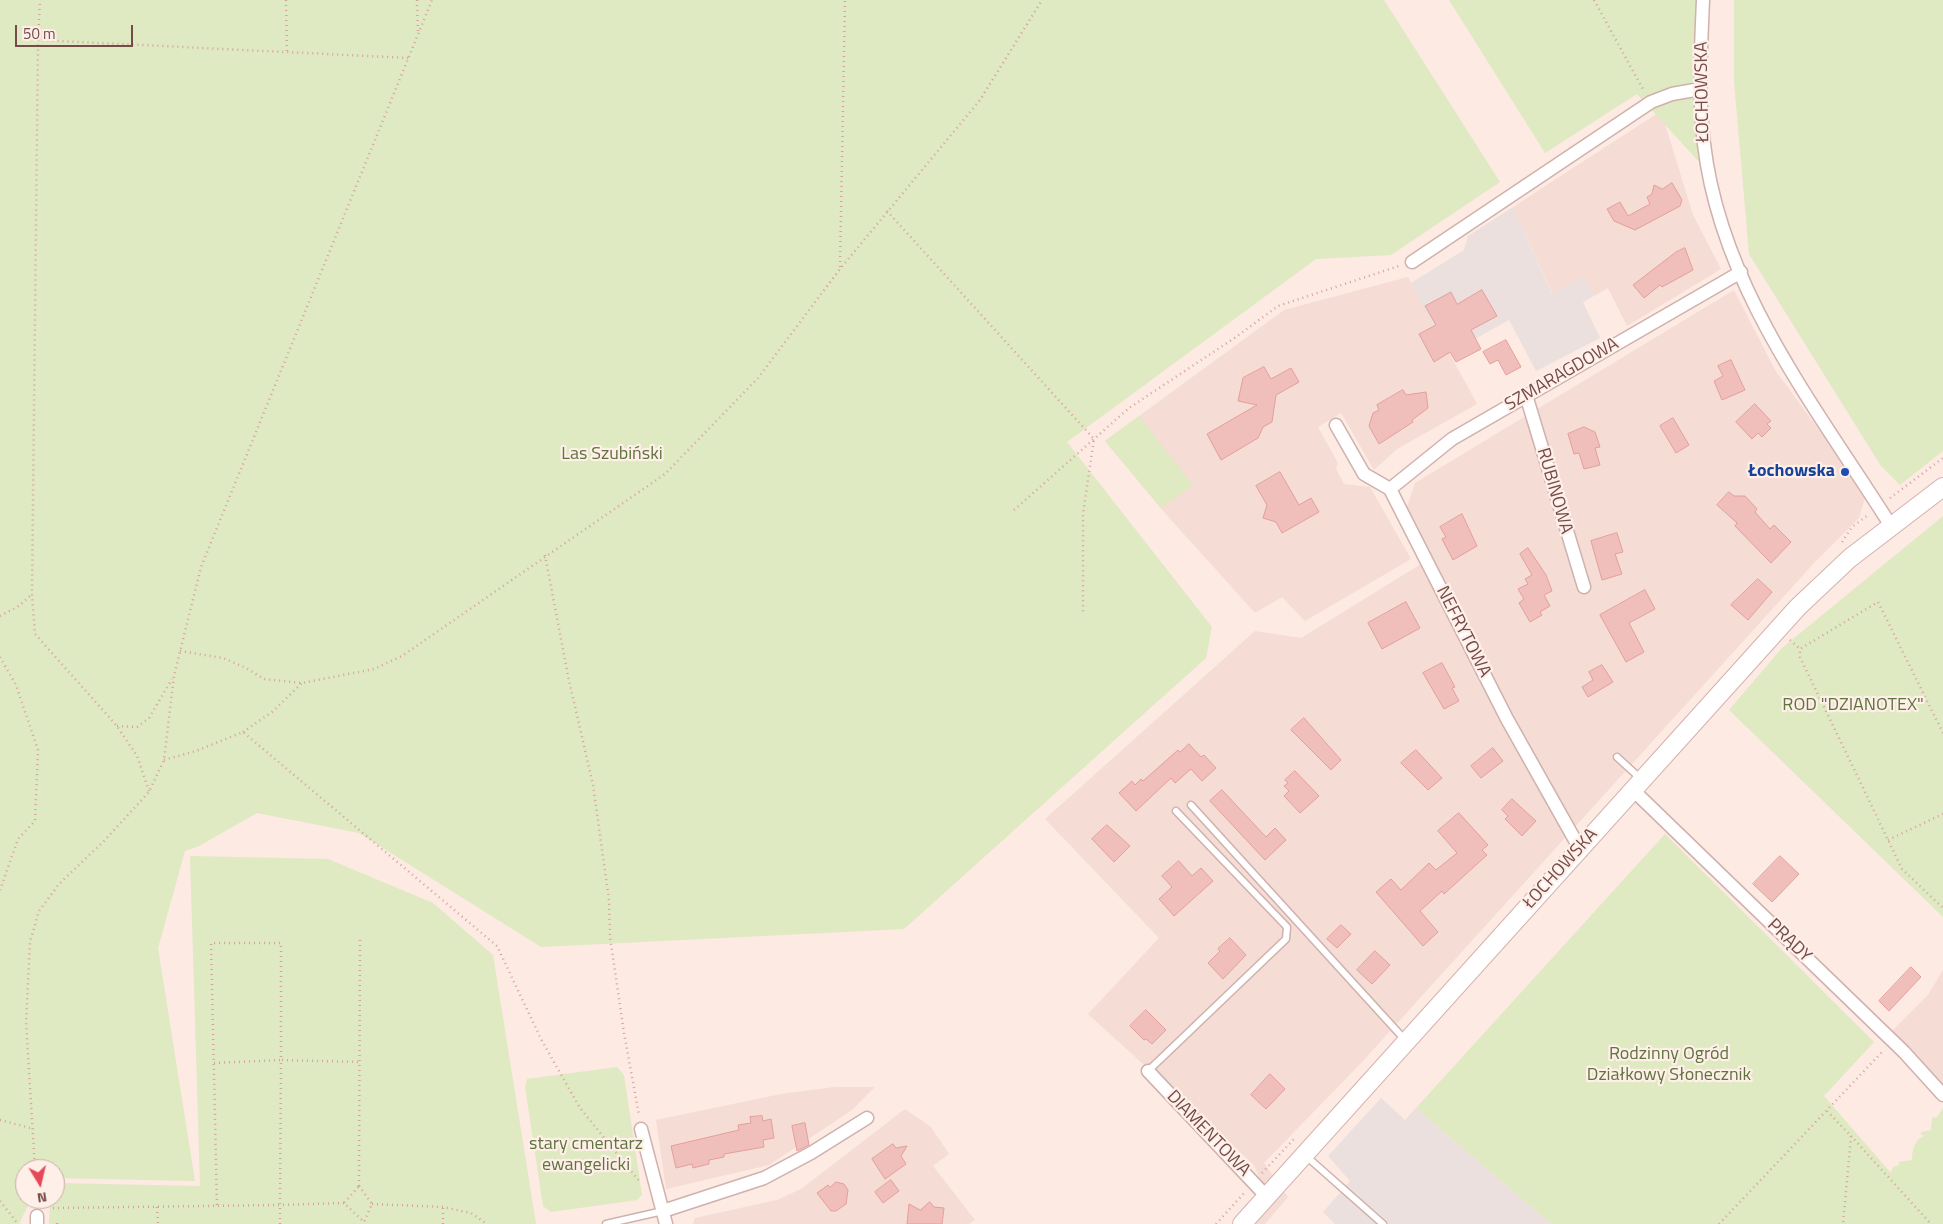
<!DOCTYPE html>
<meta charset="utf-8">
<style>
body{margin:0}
#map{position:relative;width:1943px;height:1224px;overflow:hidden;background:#fceae3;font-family:"Titillium Web",sans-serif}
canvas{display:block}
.north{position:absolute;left:15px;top:1159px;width:50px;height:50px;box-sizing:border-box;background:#ffefe9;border:1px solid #c7ada9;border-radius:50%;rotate:171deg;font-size:14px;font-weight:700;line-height:20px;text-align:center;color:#744b49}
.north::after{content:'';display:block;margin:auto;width:18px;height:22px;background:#e54959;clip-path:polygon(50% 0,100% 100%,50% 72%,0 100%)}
.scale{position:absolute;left:15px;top:25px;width:118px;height:22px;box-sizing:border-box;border:2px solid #744b49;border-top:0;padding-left:6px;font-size:15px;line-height:18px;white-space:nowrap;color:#744b49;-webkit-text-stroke:4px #ffefe9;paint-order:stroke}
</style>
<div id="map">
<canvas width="1943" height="1224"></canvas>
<div class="north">N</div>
<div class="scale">50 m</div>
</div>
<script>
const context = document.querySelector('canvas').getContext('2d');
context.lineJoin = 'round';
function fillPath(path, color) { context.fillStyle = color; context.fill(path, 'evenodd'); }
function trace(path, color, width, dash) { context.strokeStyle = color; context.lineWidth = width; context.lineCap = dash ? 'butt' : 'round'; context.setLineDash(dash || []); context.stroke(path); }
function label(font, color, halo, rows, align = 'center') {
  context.font = font + ' "Titillium Web",sans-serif'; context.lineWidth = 4.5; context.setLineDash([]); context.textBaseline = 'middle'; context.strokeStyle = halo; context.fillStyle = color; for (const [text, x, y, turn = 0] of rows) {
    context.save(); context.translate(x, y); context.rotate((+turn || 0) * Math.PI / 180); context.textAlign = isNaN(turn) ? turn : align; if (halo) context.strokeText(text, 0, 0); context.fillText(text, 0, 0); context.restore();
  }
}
fillPath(new Path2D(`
 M1661 111 1693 215 1721 269 1627 326 1608 288 1594 296 1583 277 1553 295 1513 207Z
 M1408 277 1477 404 1397 449 1374 470 1341 413 1318 427 1338 463 1336 469 1344 484 1370 487 1411 559 1305 621 1282 597 1255 613 1164 512 1105 441 1284 310Z
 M1734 290 1775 370 1866 494 1859 518 1814 563 1362 1062 1264 1163 1288 1197 1265 1224H1242L1268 1198 1254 1165 1088 1014 1159 938 1045 819 1255 631 1301 638 1426 561 1404 516 1415 483Z
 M1943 970V1084L1890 1033 1928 995Z
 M834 1087H875L852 1110 769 1165 666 1189 656 1120 781 1094Z
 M905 1109 931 1127 949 1154 933 1166 975 1220 969 1224H693L695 1218 777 1200 801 1189Z`), '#f5dcd5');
fillPath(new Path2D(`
 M1513 207 1552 294 1583 277 1594 296 1583 302 1600 338 1536 371 1509 320 1448 354 1411 283 1464 250 1468 236Z
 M1381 1098 1405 1120 1416 1108 1551 1224H1335L1323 1212 1350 1181 1328 1156Z`), '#ebe0de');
fillPath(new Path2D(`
 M0 0H1384L1500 182 1391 255 1316 259 1067 442 1212 627 1206 658 904 929 541 947 359 833 257 813 199 846 185 851 158 948 195 1181 55 1178V1169H25V1199H31L19 1224H0Z
 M1449 0H1702L1700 163 1637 94 1545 153Z
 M1734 0H1943V451L1900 485 1881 466 1749 254 1734 81Z
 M1139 416 1193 485 1161 508 1105 441Z
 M1943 516V917L1729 710 1782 648Z
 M1665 834 1874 1042 1824 1096 1891 1173 1893 1167 1899 1165V1162L1912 1160C1912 1150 1915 1137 1926 1136L1921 1135V1132L1931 1130 1932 1118 1937 1117 1943 1108V1224H1551L1416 1108Z
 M190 856 328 859 433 903 493 955 536 1224H49L50 1199H55V1183L200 1186Z
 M617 1067 624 1075 642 1195 637 1200 551 1212 543 1206 525 1087 527 1079Z`), '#dfe9c2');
const building = new Path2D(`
 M1672 183 1682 200 1680 206 1635 230 1614 221 1607 209 1620 202 1628 216 1650 204 1647 197 1652 194 1654 185 1662 189Z
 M1685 248 1693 270 1662 287 1660 285 1644 298 1633 285 1676 252Z
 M1482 290 1497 316 1471 330 1481 349 1456 362 1450 352 1434 362 1419 334 1436 325 1425 306 1451 292 1457 304Z
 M1506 340 1521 367 1506 375 1498 360 1490 364 1483 352Z
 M1731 360 1745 390 1722 400 1714 381 1723 376 1718 366Z
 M1264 367 1271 379 1291 368 1299 382 1276 395 1272 422 1263 427 1258 438 1221 460 1207 434 1257 405 1238 401 1243 378Z
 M1403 390 1406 395 1426 392 1428 408 1412 420 1413 422 1379 444 1369 426 1373 413 1379 410 1377 405Z
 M1755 404 1771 421 1767 424 1771 428 1762 437 1758 433 1752 439 1736 422Z
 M1673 418 1689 445 1676 453 1660 426Z
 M1584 427 1595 432 1600 447 1595 448 1600 465 1584 469 1579 453 1574 454 1568 434Z
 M1280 472 1299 505 1311 498 1319 512 1282 533 1276 522 1263 518 1267 505 1256 486Z
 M1729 492 1734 496H1745L1757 509 1755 512 1770 529 1774 525 1791 542 1771 563 1735 526 1737 523 1717 505Z
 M1462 514 1477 546 1453 560 1442 539 1446 537 1440 527Z
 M1617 533 1623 552 1615 554 1622 574 1602 580 1591 541Z
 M1528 548 1546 575 1552 591 1544 595 1550 606 1540 612 1542 615 1530 622 1519 603 1524 599 1518 589 1528 584 1525 579 1532 575 1520 554Z
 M1758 579 1772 592 1748 620 1731 605Z
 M1645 590 1655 609 1629 623 1644 652 1626 662 1600 615Z
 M1406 602 1420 628 1382 649 1368 623Z
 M1442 663 1455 687 1452 688 1459 701 1444 709 1423 673Z
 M1602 665 1613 682 1588 697 1582 687 1593 680 1589 672Z
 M1304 718 1341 760 1331 770 1291 730Z
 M1189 744 1201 757 1204 755 1216 768 1202 781 1191 769 1175 783 1171 778 1136 811 1119 793 1132 781 1135 785 1141 779 1143 781 1178 750 1180 752Z
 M1493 748 1503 761 1481 778 1471 766Z
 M1416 750 1442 778 1428 790 1401 763Z
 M1295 771 1319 796 1300 813 1284 796 1289 791 1284 786 1288 783 1285 780Z
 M1222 790 1266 837 1275 828 1286 840 1265 860 1210 801Z
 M1512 799 1536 821 1522 836 1505 819 1508 816 1502 810Z
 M1459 813 1488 845 1482 850 1487 855 1444 894 1442 891 1420 911 1438 932 1423 946 1376 892 1391 879 1401 890 1429 863 1436 870 1457 853 1438 831Z
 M1107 825 1130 846 1114 862 1092 839Z
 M1780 856 1799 874 1772 902 1753 884Z
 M1179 861 1192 876 1201 868 1213 881 1174 916 1159 899 1172 887 1162 876Z
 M1341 925 1351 934 1337 948 1327 939Z
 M1230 938 1246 955 1223 979 1208 963 1220 951 1218 949Z
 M1375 951 1390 965 1372 984 1357 970Z
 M1911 967 1921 977 1889 1011 1879 1001Z
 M1146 1010 1166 1030 1152 1044 1146 1039 1144 1040 1130 1026Z
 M1270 1074 1285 1089 1266 1109 1251 1095Z
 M762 1116 763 1121 771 1119 774 1138 763 1140 764 1147 724 1154V1157L709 1160V1164L693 1168 692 1164 676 1168 671 1146 739 1130 738 1125 751 1123 750 1117Z
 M805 1123 809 1145 797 1151 792 1126Z
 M893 1144 896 1148 907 1146 901 1156 906 1164 885 1179 872 1159Z
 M891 1180 899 1191 883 1203 875 1192Z
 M836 1182 844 1184 848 1190 846 1204 836 1211H831L817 1193 828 1185 830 1187Z
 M930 1202 934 1207 944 1208 942 1224H907L909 1204 920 1210Z`);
fillPath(building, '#f1bfbb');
trace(building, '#e49f9b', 1);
const service = new Path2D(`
 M1617 757 1641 779
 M1191 805 1406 1041
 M1148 1071 1286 939 1287 927 1176 811
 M1306 1156 1383 1224
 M606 1224 663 1211`);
const minor = new Path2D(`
 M1703 0C1701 48 1698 96 1704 144 1721 289 1816 407 1891 526
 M1412 262 1651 102 1672 94 1700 89
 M1526 395 1584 587
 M1336 425 1364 474 1390 489 1507 719 1580 849
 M1390 489 1452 439 1741 272
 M1633 790 1904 1052 1943 1095
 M1148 1071 1268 1198
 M641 1129 666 1224
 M663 1211 764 1178 811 1153 867 1118
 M37 1224V1216`);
const secondary = new Path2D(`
 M1242 1224 1798 607 1850 558 1943 487`);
trace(service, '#cfb1ad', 9);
trace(minor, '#cfb1ad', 15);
trace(secondary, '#d5b1ac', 20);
trace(new Path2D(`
 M286 0 287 54
 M417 0 418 33
 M1594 0 1644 91
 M38 40 40 0
 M887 211 1094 439 1083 514V614
 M840 267 845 0
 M1890 498 1943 458
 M1014 510 1129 408 1236 337 1278 306 1399 266
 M1842 542 1852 527 1868 515
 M545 555 568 676 593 785 609 900 610 937 624 1033 639 1115
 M0 616 19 606 32 594
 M1790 640 1800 649
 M180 651 223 658 246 668 264 679 302 683 374 669 402 656 665 474 758 378 840 269 980 100 1042 0
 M0 657 16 685 38 750 35 821 18 839 0 890
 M117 726 137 727 149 718 172 679
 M243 732 272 712 302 683
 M1943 733 1878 602 1800 649V657L1902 869 1943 908
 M164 760 196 751 243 732 497 946 541 1039 580 1108 640 1182
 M149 791 137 756 117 726 35 634 32 594 38 40 409 58
 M1888 840 1943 814
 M214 1063 281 1060V943H211L217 1206
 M1827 1111 1851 1136 1843 1224
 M0 1120 34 1129
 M1851 1136 1931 1224
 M35 1169 26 1022 30 942 39 911 59 884 104 841 149 792 164 760 174 676 201 567 432 0
 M1262 1173 1294 1139
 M359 1186 360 938
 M359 1186 372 1204 364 1222 344 1203Z
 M0 1201 18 1224
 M344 1203 280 1205 281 1060 359 1062
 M372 1204 443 1207 471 1213 487 1224
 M157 1207 158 1224
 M53 1208 280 1205V1224
 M57 1224V1223
 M443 1224V1207
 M1216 1224 1245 1192
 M1719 1224 1883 1051`), '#d6a29e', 2.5, [1, 4]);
trace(service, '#fff', 6);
trace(minor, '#fff', 12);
trace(secondary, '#fff', 18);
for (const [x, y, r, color] of [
 [1845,472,5,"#1a4fb4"]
]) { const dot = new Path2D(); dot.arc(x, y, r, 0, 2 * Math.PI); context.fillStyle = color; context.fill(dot); trace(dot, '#ffefe9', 2); }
label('18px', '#744b49', '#ffefe9', [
 ["ŁOCHOWSKA",1703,92,-91],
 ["SZMARAGDOWA",1562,375,-30],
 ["RUBINOWA",1554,491,74],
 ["NEFRYTOWA",1463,632,63],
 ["ŁOCHOWSKA",1561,869,-48],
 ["PRĄDY",1789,941,44],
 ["DIAMENTOWA",1208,1134,46]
]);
label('18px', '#60743f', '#ffefe9', [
 ["Las Szubiński",612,455],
 ["ROD \"DZIANOTEX\"",1853,706],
 ["Rodzinny Ogród",1669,1055],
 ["Działkowy Słonecznik",1669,1076],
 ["stary cmentarz",586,1145],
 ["ewangelicki",586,1166]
]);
label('bold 18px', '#164399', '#ffefe9', [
 ["Łochowska",1835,472]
], 'right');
</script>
